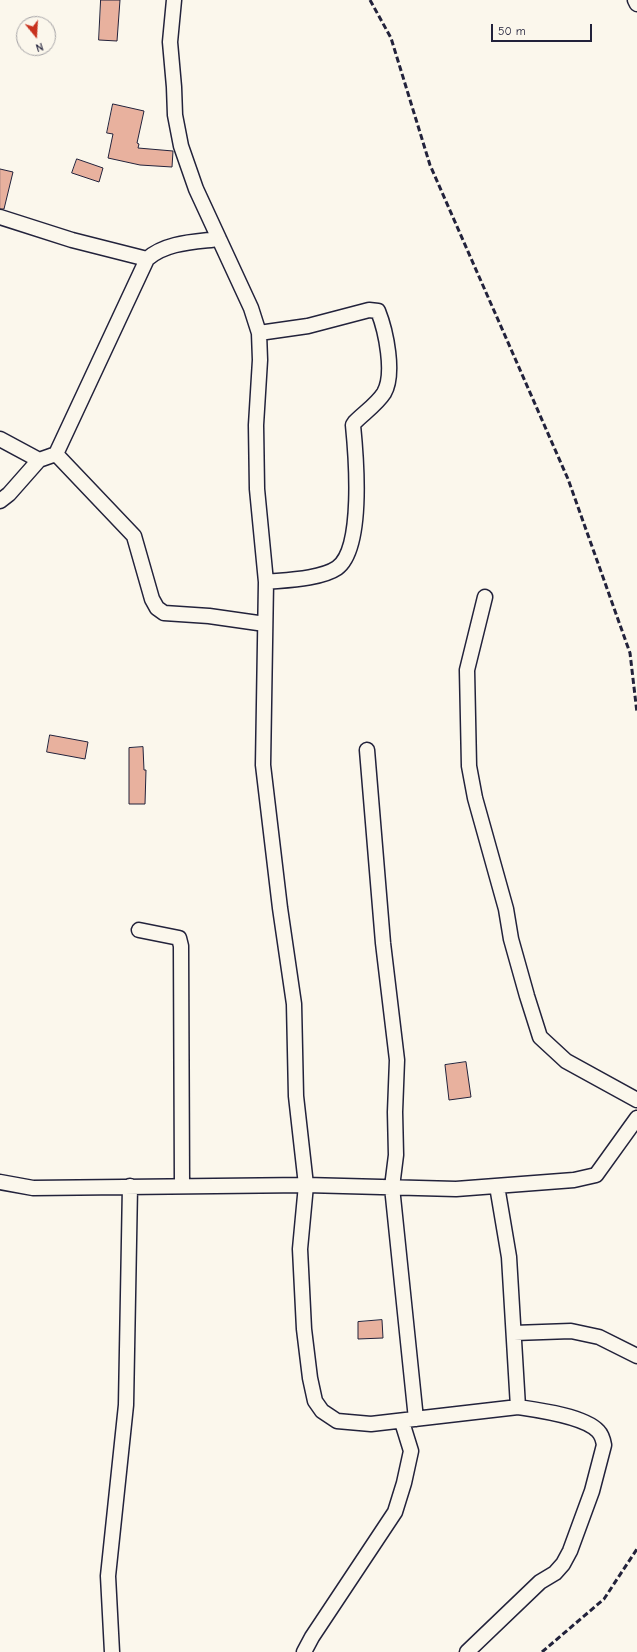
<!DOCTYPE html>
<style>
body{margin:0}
#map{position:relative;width:637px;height:1652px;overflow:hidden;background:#fbf7ec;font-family:"Comic Neue",sans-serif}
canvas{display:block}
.north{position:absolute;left:16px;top:16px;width:40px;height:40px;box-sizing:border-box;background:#fbf7ec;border:1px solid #a4a2a5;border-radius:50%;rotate:162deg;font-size:11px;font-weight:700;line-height:16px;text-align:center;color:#22223b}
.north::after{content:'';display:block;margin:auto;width:14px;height:18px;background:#c8321e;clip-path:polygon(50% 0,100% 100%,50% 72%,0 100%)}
.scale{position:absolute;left:491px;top:24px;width:101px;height:18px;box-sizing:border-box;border:2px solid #22223b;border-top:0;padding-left:5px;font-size:12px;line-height:14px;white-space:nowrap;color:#22223b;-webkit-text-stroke:3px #fbf7ec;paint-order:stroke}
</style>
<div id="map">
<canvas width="637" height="1652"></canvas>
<div class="north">N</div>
<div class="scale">50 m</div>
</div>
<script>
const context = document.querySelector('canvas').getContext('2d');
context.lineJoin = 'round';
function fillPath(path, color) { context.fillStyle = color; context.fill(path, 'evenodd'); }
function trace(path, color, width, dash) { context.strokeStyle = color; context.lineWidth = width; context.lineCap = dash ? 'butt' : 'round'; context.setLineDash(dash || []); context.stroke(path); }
const building = new Path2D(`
 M101 0H120L117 41 99 40Z
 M113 104 144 111 137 143 139 144 138 148 173 151 172 167 140 165 108 158 113 134 107 133Z
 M77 159 103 168 99 182 72 173Z
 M0 169 13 172 4 209H0Z
 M50 735 88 742 85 759 47 752Z
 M143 747 144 770H146L145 804H129V748Z
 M466 1062 471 1097 449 1100 445 1065Z
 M382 1320 383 1338 358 1339V1322Z`);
fillPath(building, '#e8b19e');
trace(building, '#22223b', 1);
const minor = new Path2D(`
 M174 0 170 42 174 87 175 115 181 146 196 189 251 308 259 333 260 360 256 425 257 489 266 582 263 765 280 908 294 1004 296 1096 306 1185 300 1249 304 1329 310 1378 315 1401 322 1411 337 1421 371 1424 518 1407C538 1410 584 1416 598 1431 602 1435 603 1439 604 1445L592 1491 570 1551 563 1564 555 1573 540 1582 467 1652
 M635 0 637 4
 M0 217 72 240 147 259
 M259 333 308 326 369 310 378 311C386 331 395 374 384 393 377 404 364 413 355 422L353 425C356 455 364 549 337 568 321 579 285 580 266 582
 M0 439 39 460
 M56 454 147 259C166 242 195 242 219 239
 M0 501 9 494 39 460 56 454 134 536 152 599 157 608 164 613 209 616 265 624
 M485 597 467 670 469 766 475 798 506 909 511 939 527 996 540 1037 566 1061 637 1100
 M367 750 383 943 397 1060 395 1112 396 1155 392 1187 416 1419
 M139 930 179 938 181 946 182 1185
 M0 1182 33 1188 306 1185 456 1189 574 1180 596 1175 637 1118
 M497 1186 509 1257 518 1407
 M514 1333 571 1331 599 1337 637 1356
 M112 1652 108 1576 126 1405 130 1186
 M304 1652 312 1637 395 1512 404 1483 411 1451 402 1422`);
trace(minor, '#22223b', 17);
trace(minor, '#fbf7ec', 14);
trace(new Path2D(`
 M370 0 391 38 430 165 568 479 630 653 637 713
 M542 1652 604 1599 637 1549`), '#22223b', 3, [6, 3]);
</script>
